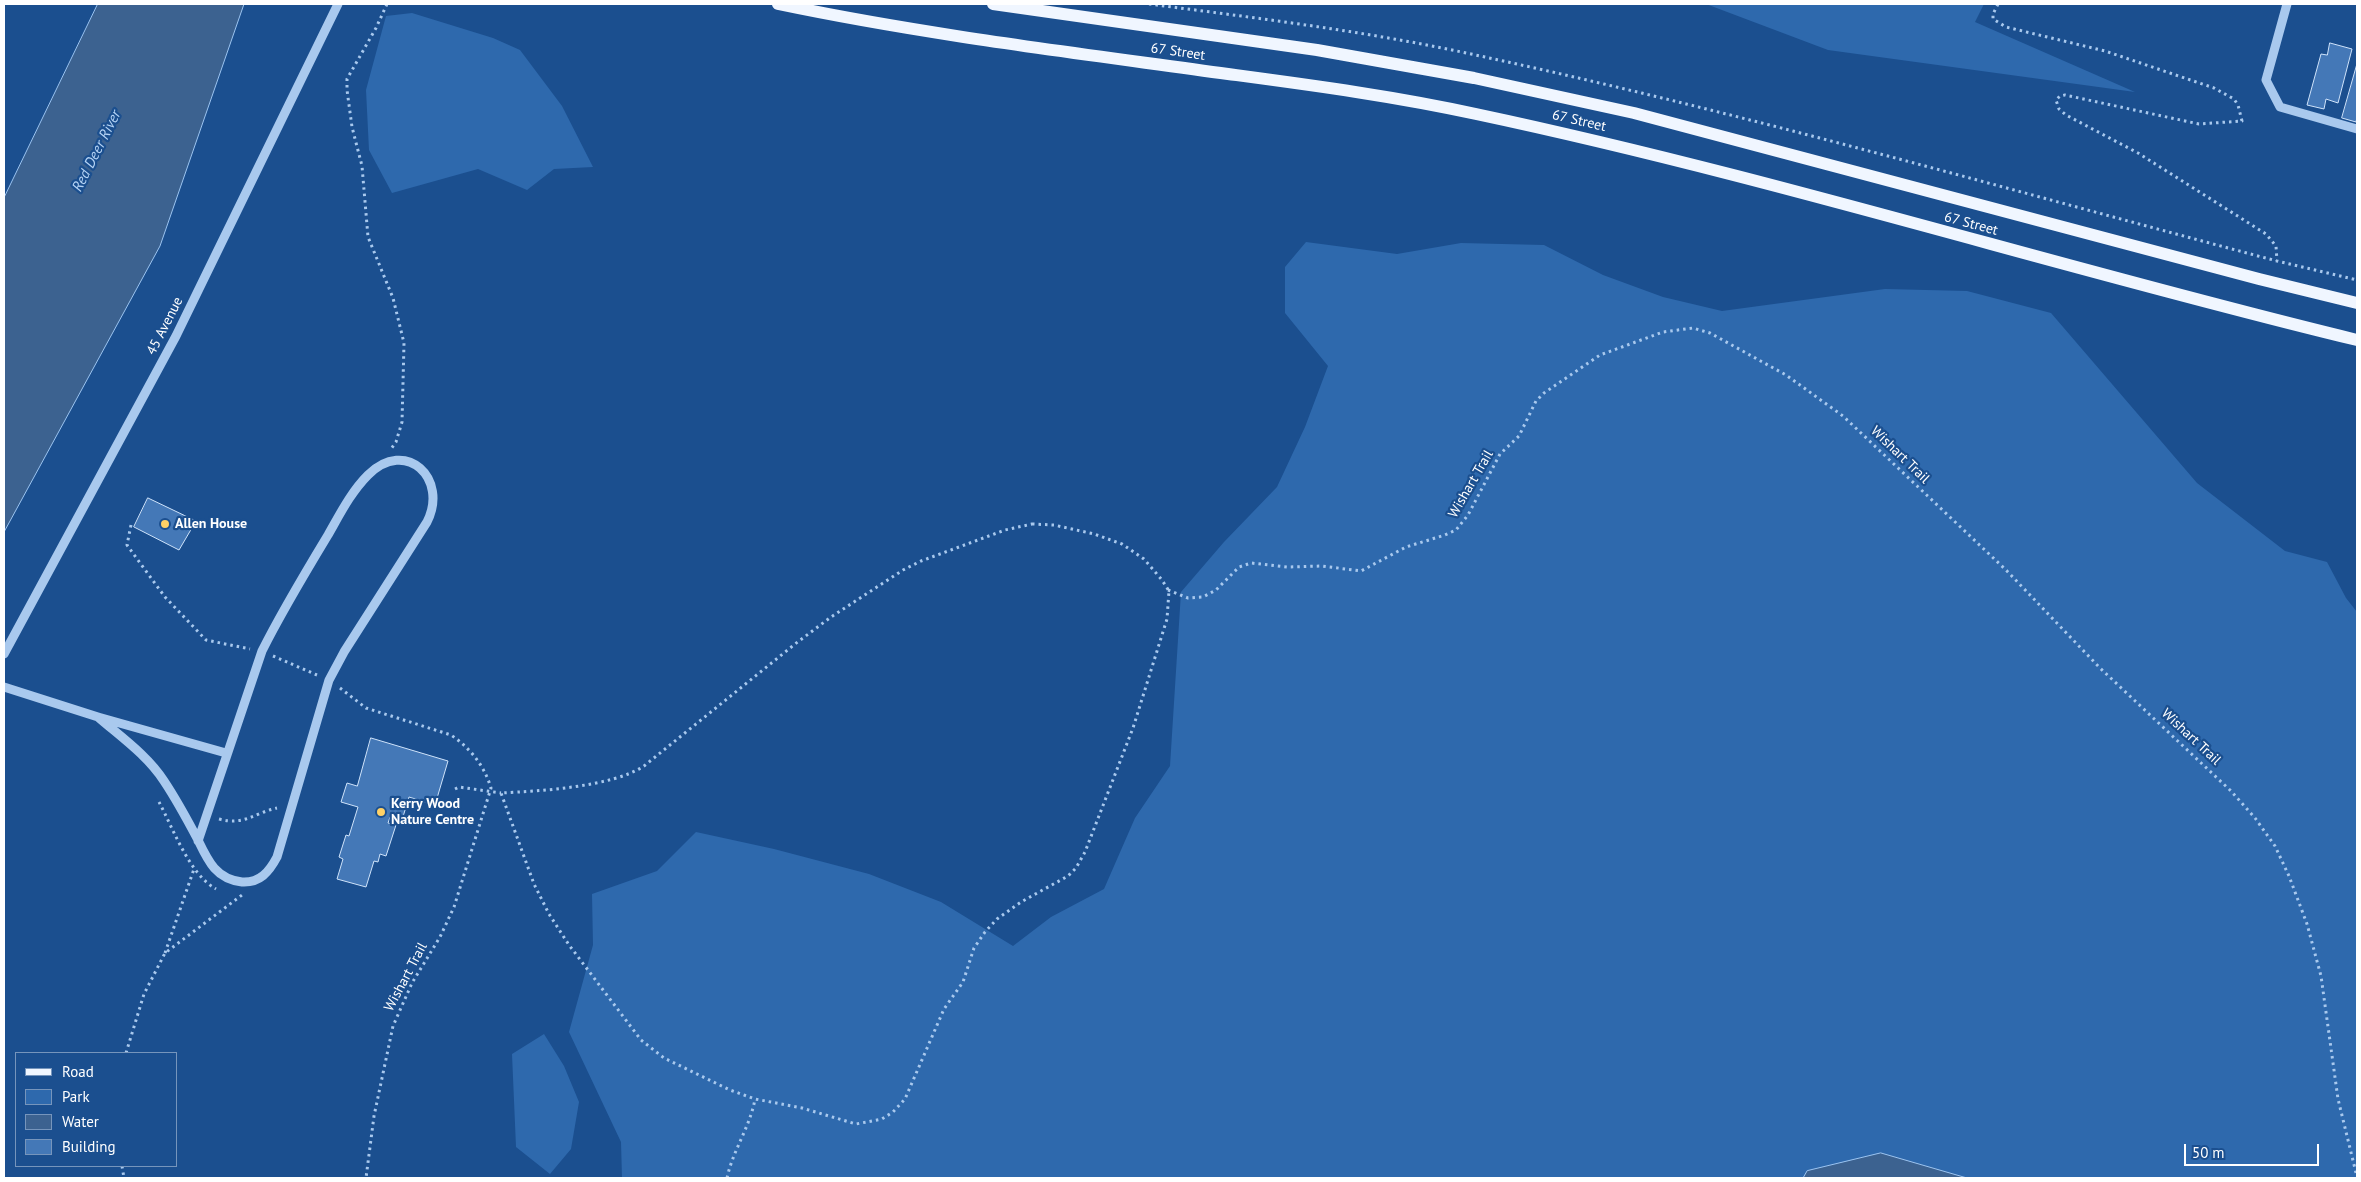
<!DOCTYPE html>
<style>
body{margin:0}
#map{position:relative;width:2361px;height:1182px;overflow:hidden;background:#1b4f8f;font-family:"PT Sans",sans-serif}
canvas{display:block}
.frame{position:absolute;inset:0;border:5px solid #fff;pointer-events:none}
.legend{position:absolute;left:15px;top:1052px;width:162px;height:115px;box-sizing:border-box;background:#1b4f8f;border:1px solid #7695bc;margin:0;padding:6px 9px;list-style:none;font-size:15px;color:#fff}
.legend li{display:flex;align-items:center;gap:10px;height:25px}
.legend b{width:25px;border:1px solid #7695bc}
.scale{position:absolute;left:2184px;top:1144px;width:135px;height:22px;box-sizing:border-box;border:2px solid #fff;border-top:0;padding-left:6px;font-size:15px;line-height:18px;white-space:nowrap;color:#fff;-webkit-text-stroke:4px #1b4f8f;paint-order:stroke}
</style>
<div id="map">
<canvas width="2361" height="1182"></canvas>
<div class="frame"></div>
<ul class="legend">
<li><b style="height:6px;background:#f0f6ff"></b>Road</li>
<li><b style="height:14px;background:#2e69ad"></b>Park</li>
<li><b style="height:14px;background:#3c6290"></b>Water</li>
<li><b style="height:14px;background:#4478b7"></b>Building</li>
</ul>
<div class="scale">50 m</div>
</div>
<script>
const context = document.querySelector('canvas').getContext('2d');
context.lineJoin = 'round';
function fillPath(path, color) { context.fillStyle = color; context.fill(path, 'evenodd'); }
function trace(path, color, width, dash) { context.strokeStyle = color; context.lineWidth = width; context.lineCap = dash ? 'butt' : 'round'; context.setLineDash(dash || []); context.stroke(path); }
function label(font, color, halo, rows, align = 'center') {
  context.font = font + ' "PT Sans",sans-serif'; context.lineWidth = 4.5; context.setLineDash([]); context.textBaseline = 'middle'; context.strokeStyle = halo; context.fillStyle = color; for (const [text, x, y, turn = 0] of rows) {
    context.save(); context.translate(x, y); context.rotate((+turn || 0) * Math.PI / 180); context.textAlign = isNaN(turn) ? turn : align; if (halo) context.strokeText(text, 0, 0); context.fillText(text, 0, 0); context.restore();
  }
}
fillPath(new Path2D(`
 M1706 4H1984L1975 22 2135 92 1828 50Z
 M412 13 493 38 520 50 562 106 593 167 554 169 527 190 478 169 392 193 369 150 366 90 386 16Z
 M1306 242 1397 254 1461 243 1544 245 1603 275 1663 297 1722 311 1885 289 1967 291 2051 313 2197 483 2285 551 2327 562 2346 598 2357 612V1178H622L621 1142 569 1032 593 945 592 894 657 871 696 832 774 849 869 874 941 902 1013 946 1051 917 1104 889 1135 818 1170 766 1181 592 1224 542 1277 487 1305 427 1328 366 1285 313V267Z
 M544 1034 564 1066 579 1102 571 1149 550 1174 516 1147 512 1054Z`), '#2e69ad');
const water = new Path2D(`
 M98 4H244L160 246 4 532V198Z
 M1881 1153 1967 1178H1803L1807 1171Z`);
fillPath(water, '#3c6290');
trace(water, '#9cc4f0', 1);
const building = new Path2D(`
 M2330 43 2352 49 2338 103 2326 99 2324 109 2307 105 2321 54 2327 55Z
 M2357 64V117L2356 122 2342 118Z
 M148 498 196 521 179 550 134 527Z
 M371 738 448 761 435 805 409 797 402 820 390 817 388 823 396 825 386 856 380 854 378 862 374 861 366 887 337 879 343 859 339 857 346 835 349 836 358 807 341 802 347 783 357 786Z`);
fillPath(building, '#4478b7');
trace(building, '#cfe3fa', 1);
trace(new Path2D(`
 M387 4 376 28 347 79V90L352 127 362 166 368 237 393 298 404 343 402 422 396 442 391 449
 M1149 4C1256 18 1365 31 1471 54 1742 112 2009 190 2277 261L2357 280
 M1998 4 1993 14V19L2006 27 2105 51 2214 88 2234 99 2238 105 2242 121 2199 124 2065 95 2060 96 2056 100 2059 109 2066 115 2138 153 2266 234 2276 246 2277 261
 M1032 524 1054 525 1094 534 1122 544 1144 559 1162 580 1169 591 1167 619 1133 728 1085 852 1076 868 1068 876 1021 902 997 919 985 932 974 948 963 982 944 1009 905 1099 893 1112 882 1119 856 1124 802 1108 755 1099 730 1090 664 1058 641 1040 569 945 549 914 534 884 501 793C540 791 612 787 644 766L795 644 831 617 903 570 921 561 1005 530Z
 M131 525 127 545 165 597 206 640 250 649
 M1168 590 1188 598 1203 597 1216 590 1239 567 1251 563 1287 567 1322 566 1361 571 1406 547 1445 535 1456 530 1468 515 1500 454 1519 436 1536 401 1544 393 1600 355 1663 332 1693 328 1710 333 1786 375 1843 416 2006 570 2100 668 2231 791 2255 818 2275 846 2289 876 2307 924 2321 976 2338 1099 2357 1177
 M273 656 317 675
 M340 688 366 708 451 735C470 748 484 765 491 788L454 907 440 937 412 983 393 1026 374 1116 366 1178
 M455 789 459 787 501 793
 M159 802C173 828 189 874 216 889
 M219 819C244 826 254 813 277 808
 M165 953 194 869
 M126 1053 144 994 165 953 242 895
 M122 1166 124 1178
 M727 1178C733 1150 750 1127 755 1099`), '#a9c9ee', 3, [2.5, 4]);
trace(new Path2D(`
 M2287 4 2266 80 2280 107 2357 129
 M4 654 176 336 338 4
 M4 687 98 717 226 753
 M98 717C121 737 147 755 164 781 176 799 188 821 198 840 208 861 216 879 242 882 260 883 269 872 277 857L329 680 344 652 427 522C449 479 406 437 368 475 351 492 340 514 328 535 305 573 282 611 262 651L198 841`), '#a9c9ee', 9);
trace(new Path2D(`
 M778 4C926 35 1077 53 1228 74 1310 85 1394 96 1476 114 1773 177 2063 269 2357 340
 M993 4 1317 50 1474 78 1634 113 2259 279 2357 303`), '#f0f6ff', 12);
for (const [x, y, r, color] of [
 [165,524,5,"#ffd166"],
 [381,812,5,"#ffd166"]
]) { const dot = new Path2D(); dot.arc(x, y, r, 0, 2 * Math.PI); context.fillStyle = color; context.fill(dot); trace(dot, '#1b4f8f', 2); }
label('14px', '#fff', '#1b4f8f', [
 ["67 Street",1178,52,8],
 ["67 Street",1579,121,13],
 ["67 Street",1971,224,15],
 ["45 Avenue",165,326,-63],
 ["Wishart Trail",1900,455,44],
 ["Wishart Trail",1471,484,-60],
 ["Wishart Trail",2191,737,43],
 ["Wishart Trail",406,977,-62]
]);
label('bold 14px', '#fff', '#1b4f8f', [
 ["Allen House",175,524],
 ["Kerry Wood",391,804],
 ["Nature Centre",391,820]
], 'left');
label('italic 15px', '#b5d3f5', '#1b4f8f', [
 ["Red Deer River",97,151,-63]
]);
</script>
